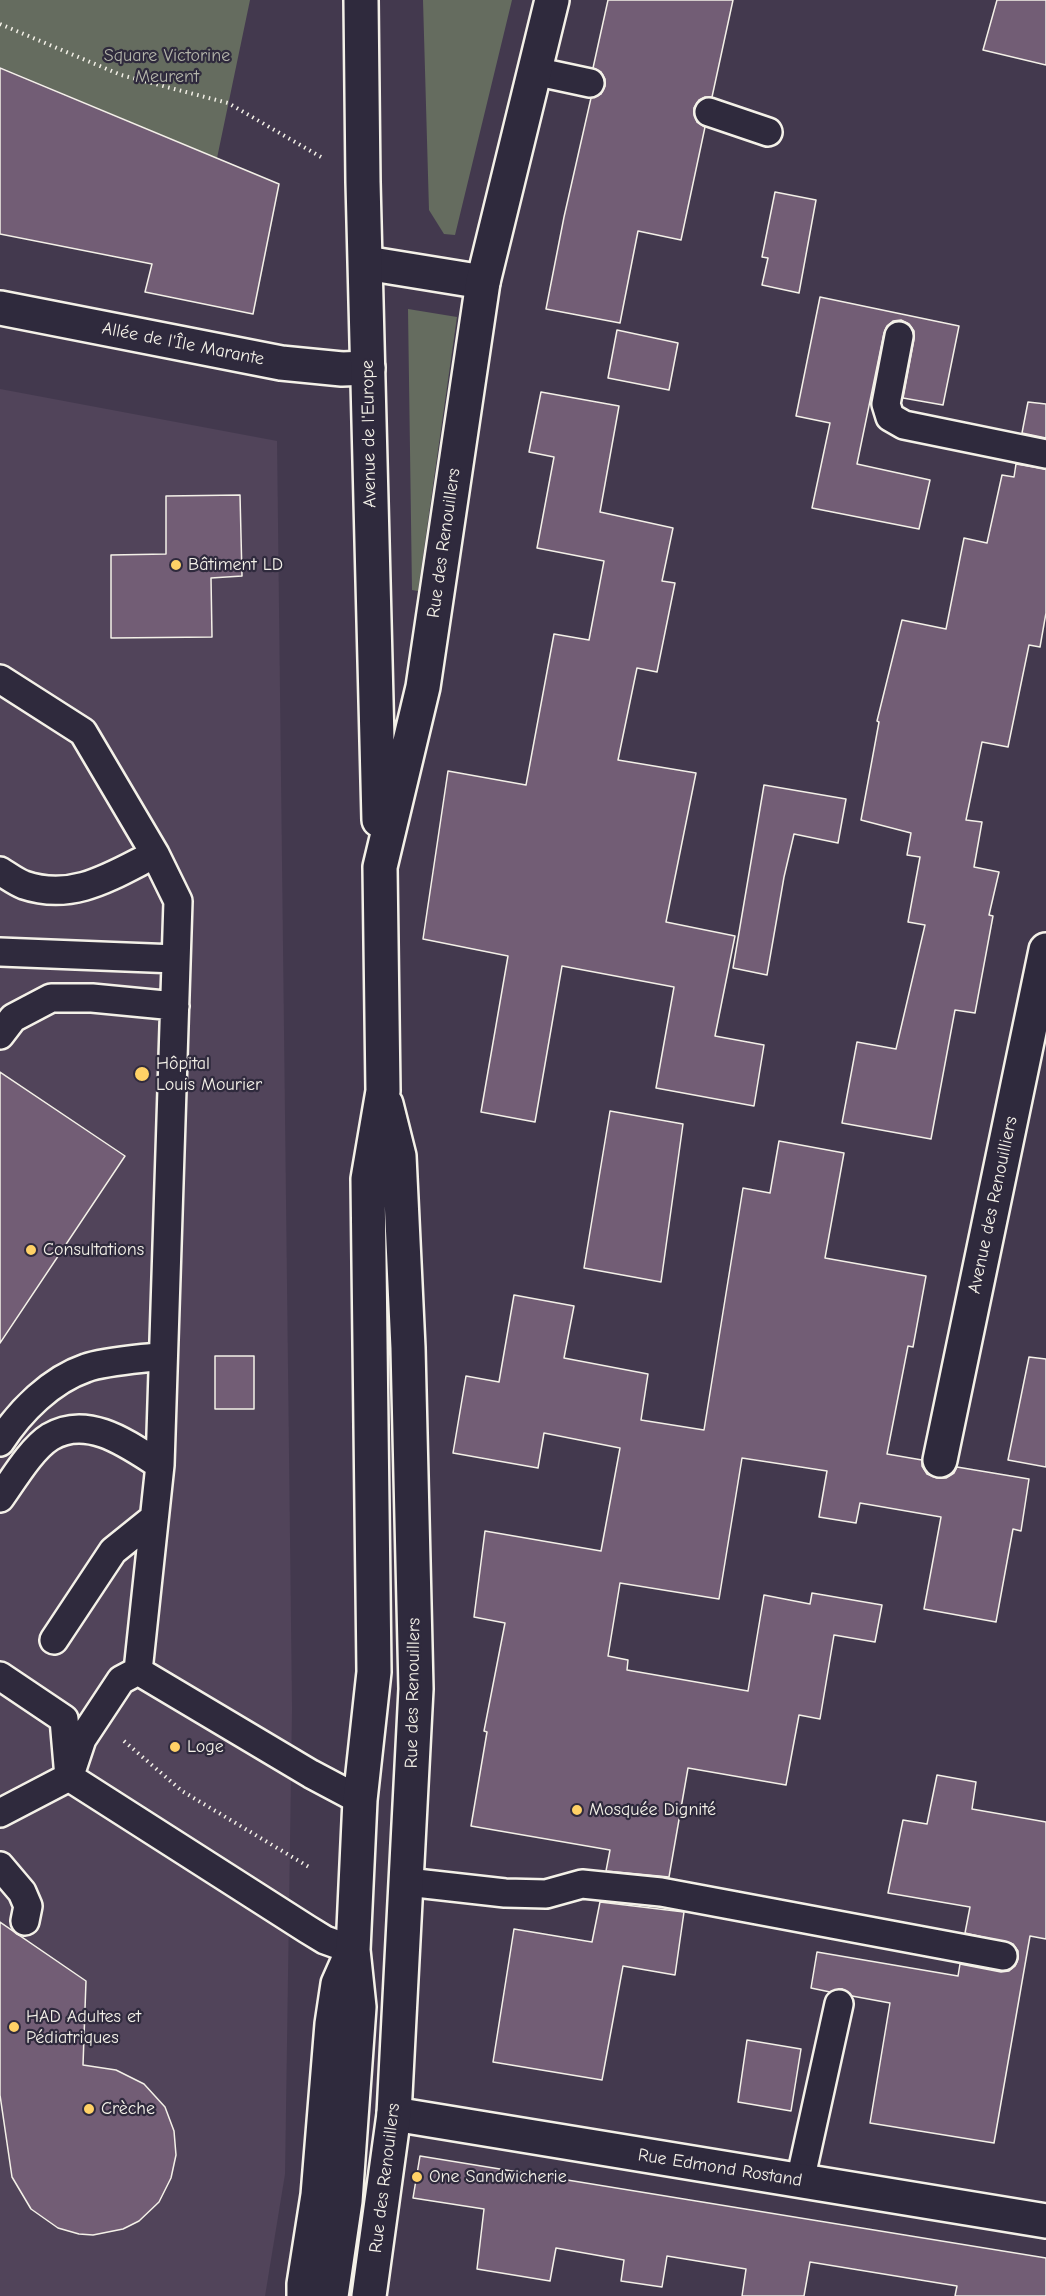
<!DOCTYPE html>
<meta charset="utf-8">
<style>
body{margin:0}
canvas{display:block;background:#43394e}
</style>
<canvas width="1046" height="2296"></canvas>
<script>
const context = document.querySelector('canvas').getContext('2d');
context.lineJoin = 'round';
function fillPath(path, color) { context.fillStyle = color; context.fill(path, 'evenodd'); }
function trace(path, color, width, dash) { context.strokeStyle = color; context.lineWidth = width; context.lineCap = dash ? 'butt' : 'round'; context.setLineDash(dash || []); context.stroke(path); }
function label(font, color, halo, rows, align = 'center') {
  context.font = font + ' "Comic Neue",sans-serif'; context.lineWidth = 4.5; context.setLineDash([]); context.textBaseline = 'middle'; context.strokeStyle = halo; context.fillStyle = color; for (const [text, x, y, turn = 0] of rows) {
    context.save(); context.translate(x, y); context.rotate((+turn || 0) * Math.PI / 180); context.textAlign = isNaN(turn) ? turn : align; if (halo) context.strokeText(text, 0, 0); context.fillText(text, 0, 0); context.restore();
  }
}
fillPath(new Path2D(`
 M0 389 277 441 292 1708 285 2174 265 2296H0Z`), '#51445a');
fillPath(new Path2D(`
 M0 0H250L217 158 0 67Z
 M423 0H512L455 235 444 234 429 210Z
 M408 309 457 317 418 591 412 590Z`), '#656c5f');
const building = new Path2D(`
 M608 0H733L712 97H705L699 100 694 108V114L697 122 705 127 681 240 638 231 620 323 546 309 564 217 591 98 601 94 605 86V79L601 72 593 68Z
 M997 0H1046V65L983 50Z
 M0 68 279 184 253 314 145 292 152 264 0 234Z
 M775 192 816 200 799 293 762 285 768 258 762 257Z
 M820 297 959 326 943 405 903 398 914 339V331L909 324 901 320 893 321 887 326 884 333 857 464 930 480 919 529 812 508 830 423 796 416Z
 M617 330 678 343 669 390 608 378Z
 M541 392 619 406 600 512 673 528 662 581 675 583 657 672 637 668 618 760 696 773 666 922 735 936 715 1036 764 1045 754 1106 656 1088 674 987 562 966 535 1122 481 1112 508 956 423 939 448 771 526 785 554 634 589 640 604 561 537 548 554 457 529 452Z
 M1028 402 1046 404V438L1022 433Z
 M1016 464 1046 469V613L1040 647 1029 645 1008 747 982 742 966 820 982 822 974 867 999 872 989 915 993 916 975 1013 955 1010 931 1139 842 1123 857 1042 896 1049 925 925 908 922 920 857 907 855 911 833 861 820 879 722 877 721 902 620 946 629 964 538 987 543 1002 475 1014 477Z
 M240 495 242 576 211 578 212 637 111 638V555L166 554V496Z
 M764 785 846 799 838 843 794 834 784 877 767 975 733 968Z
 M0 1072 125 1156 0 1343Z
 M610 1111 683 1124 661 1282 584 1268Z
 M779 1141 844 1153 825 1258 926 1276 913 1347 908 1346 887 1454 922 1460V1466L927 1474 937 1478H946L954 1473 957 1467 1029 1479 1021 1531 1013 1529 996 1622 924 1609 941 1517 860 1503 856 1523 819 1517 827 1471 742 1458 719 1599 620 1583 608 1656 628 1660 627 1670 748 1691 764 1595 810 1604 812 1593 882 1605 875 1642 834 1635 820 1719 799 1715 786 1785 688 1768 669 1877 606 1871 610 1850 471 1826 487 1732 484 1731 505 1623 474 1617 485 1531 601 1551 620 1448 544 1433 538 1468 453 1453 466 1376 499 1382 514 1295 574 1306 564 1358 648 1374 641 1420 704 1430 743 1188 770 1193Z
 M215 1356H254V1409H215Z
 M1029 1357 1046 1359V1467L1008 1460Z
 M937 1775 976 1782 972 1809 1046 1822V1939L1030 1936 994 2143 870 2123 890 2003 852 1996 842 1989 830 1992 811 1988 817 1952 958 1976 960 1964 1001 1972 1009 1971 1015 1966 1018 1959V1951L1013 1944 965 1933 970 1907 888 1893 903 1820 927 1824Z
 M600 1902 684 1912 675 1975 623 1966 602 2080 493 2062 514 1929 592 1942Z
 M0 1922 86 1981 83 2065 116 2070 144 2084 165 2107 174 2131 176 2155 171 2178 159 2202 139 2221 123 2229 93 2235 79 2234 58 2228 31 2209 12 2177 0 2095Z
 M747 2040 801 2049 791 2111 738 2102Z
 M420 2156 1046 2258V2296H955L957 2286 810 2262 804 2296H742L746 2269 667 2256 662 2287 621 2281 624 2260 556 2248 550 2281 477 2269 484 2209 413 2198Z`);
fillPath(building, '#725d75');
trace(building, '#f4f1e8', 1.5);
const lane = new Path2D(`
 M534 71 590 83
 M709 112 768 132
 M899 336 886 404 890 417 904 425 1046 454
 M0 679 83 732 155 854 178 901 160 1465 138 1671
 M0 871C8 876 16 882 24 885 74 902 113 875 155 854
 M0 952 176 959
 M0 1035 13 1018 51 998H92L175 1006
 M0 1442C20 1411 51 1380 86 1368 105 1361 142 1359 163 1356
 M0 1498C13 1480 31 1449 50 1437 88 1414 129 1445 160 1465
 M54 1640 113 1551 154 1518
 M138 1671 311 1774 360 1800
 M0 1676 64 1719 69 1777
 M72 1769 82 1739 121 1680 138 1671
 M0 1813 69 1777 307 1929 325 1940 353 1950
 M0 1866 22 1892 28 1906 25 1921
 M407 1882 505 1893 546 1894 582 1884 661 1892 1003 1956
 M800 2181 839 2004`);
const street = new Path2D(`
 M366 263 483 282
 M0 308 281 363 342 369 368 368
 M940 1460 1046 950
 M394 2114 1046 2221`);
const secondary = new Path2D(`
 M361 0 363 182 379 820
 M304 2296V2284L318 2195 332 2024 338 1984 350 1957
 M331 2296 345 2201 359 2007 353 1950 360 1800 374 1672 368 1179 383 1091 380 867 423 687 483 282 552 0
 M369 2296 394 2114 416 1689 408 1348 399 1156 386 1104`);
trace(lane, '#f4f1e8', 32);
trace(street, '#f4f1e8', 38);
trace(secondary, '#f4f1e8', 38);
trace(new Path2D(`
 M0 24 121 75 228 103 321 157
 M124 1741 182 1791 309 1867`), '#f4f1e8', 4, [1.5, 4.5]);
trace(lane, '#2f2a3d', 27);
trace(street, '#2f2a3d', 33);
trace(secondary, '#2f2a3d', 33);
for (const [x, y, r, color] of [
 [176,565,6,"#ffd166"],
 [142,1074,8,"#ffd166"],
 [31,1250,6,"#ffd166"],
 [175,1747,6,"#ffd166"],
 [577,1810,6,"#ffd166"],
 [14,2027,6,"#ffd166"],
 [89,2109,6,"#ffd166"],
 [417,2177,6,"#ffd166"]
]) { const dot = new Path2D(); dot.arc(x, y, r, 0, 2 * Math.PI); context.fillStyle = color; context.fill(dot); trace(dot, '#2f2a3d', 2); }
label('18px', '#b4b5aa', '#2f2a3d', [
 ["Square Victorine",167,56],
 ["Meurent",167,77]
]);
label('18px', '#f4f1e8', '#2f2a3d', [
 ["Allée de l'Île Marante",183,344,11],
 ["Avenue de l'Europe",369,434,-91],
 ["Rue des Renouillers",444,543,-82],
 ["Avenue des Renouilliers",993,1205,-78],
 ["Rue des Renouillers",413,1693,-89],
 ["Rue Edmond Rostand",720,2168,9],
 ["Rue des Renouillers",385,2178,-83]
]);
label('18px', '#f4f1e8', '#2f2a3d', [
 ["Bâtiment LD",188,565],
 ["Hôpital",156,1064],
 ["Louis Mourier",156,1085],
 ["Consultations",43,1250],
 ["Loge",187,1747],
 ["Mosquée Dignité",589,1810],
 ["HAD Adultes et",26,2017],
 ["Pédiatriques",26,2038],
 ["Crèche",101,2109],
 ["One Sandwicherie",429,2177]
], 'left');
</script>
